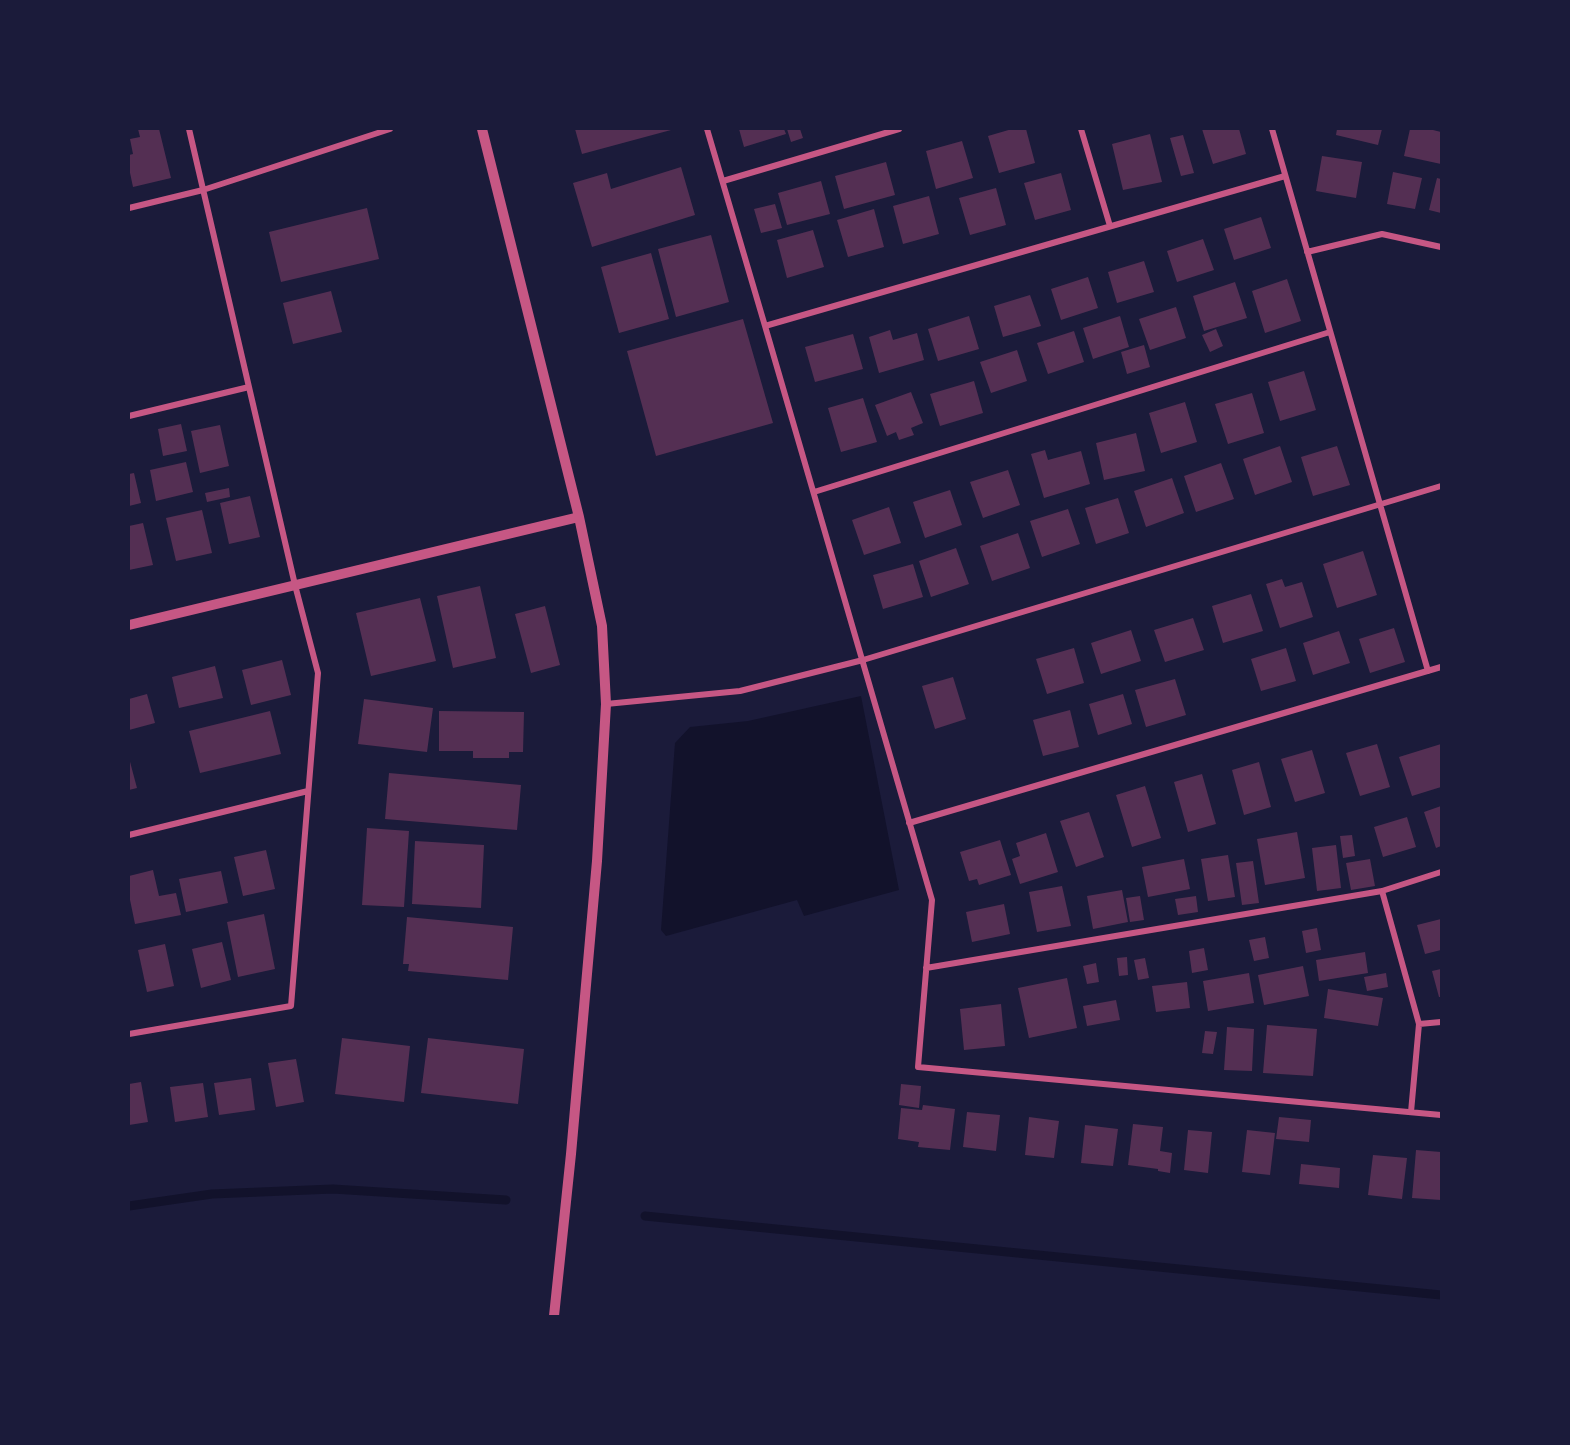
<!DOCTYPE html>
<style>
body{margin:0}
#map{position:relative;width:1570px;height:1445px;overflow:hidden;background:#1b1b3a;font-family:"PT Serif",serif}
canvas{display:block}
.frame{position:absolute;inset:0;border:130px solid #1b1b3a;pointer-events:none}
</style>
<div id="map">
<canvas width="1570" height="1445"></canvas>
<div class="frame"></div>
</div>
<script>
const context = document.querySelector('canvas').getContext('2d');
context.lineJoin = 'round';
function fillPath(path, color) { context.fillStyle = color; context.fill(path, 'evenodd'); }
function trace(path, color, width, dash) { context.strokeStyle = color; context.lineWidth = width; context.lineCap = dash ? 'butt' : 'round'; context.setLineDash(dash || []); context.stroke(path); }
fillPath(new Path2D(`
 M861 696 899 890 804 916 797 900 666 936 661 930 675 743 690 727 748 721Z`), '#12122b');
trace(new Path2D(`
 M129 1206 212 1194 333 1189 506 1200
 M645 1216 1441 1295`), '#12122b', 9);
fillPath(new Path2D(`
 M138 129H159L171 178 133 187 129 168V155L133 154 130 139 140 137Z
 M575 129H671V130L582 154Z
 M739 129H784L786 134 744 147Z
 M787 129H800L803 138 791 142Z
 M1012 129H1026L1035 163 999 173 988 136Z
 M1202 129H1239L1246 154 1213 164Z
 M1337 129H1382L1378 145 1336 135Z
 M1410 129H1429L1441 132V164L1404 156Z
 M1150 134 1162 182 1123 190 1112 144Z
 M1183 135 1194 173 1181 176 1170 138Z
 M962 141 973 178 936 189 926 151Z
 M1322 156 1362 162 1356 198 1316 191Z
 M886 162 895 195 844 209 835 176Z
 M681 167 695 215 592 247 573 183 607 173 611 189Z
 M1393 172 1422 178 1415 209 1387 204Z
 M1061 173 1071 210 1035 220 1024 183Z
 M1437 178 1441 179V213L1429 210Z
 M821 181 830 214 787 225 778 193Z
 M996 188 1006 225 970 235 959 198Z
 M929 196 939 234 903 244 893 206Z
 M775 204 782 228 761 233 754 209Z
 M367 208 379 259 281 282 269 232Z
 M874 209 884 247 848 257 837 220Z
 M1261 217 1271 248 1234 260 1224 229Z
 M813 230 824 267 787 278 777 240Z
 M711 235 729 302 676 317 658 249Z
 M1203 239 1214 270 1177 282 1167 251Z
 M651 253 669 319 619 333 601 267Z
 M1144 261 1154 292 1117 303 1108 272Z
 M1088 277 1098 308 1061 320 1051 289Z
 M1287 279 1301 321 1265 333 1252 291Z
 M1235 282 1247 318 1204 331 1193 296Z
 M331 291 342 332 293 344 283 303Z
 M1030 295 1041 326 1003 337 994 306Z
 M1176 307 1186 338 1150 350 1139 319Z
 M969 316 979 349 938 361 928 329Z
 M1120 316 1129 347 1093 359 1083 328Z
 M743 319 773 423 656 456 627 351Z
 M1216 329 1223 346 1210 352 1202 335Z
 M890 330 893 340 917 333 924 360 879 373 869 337Z
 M1074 331 1084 362 1048 374 1037 343Z
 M853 334 863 369 815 382 805 347Z
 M1144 345 1150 367 1127 374 1121 352Z
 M1017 350 1027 381 991 393 980 362Z
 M1304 371 1316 410 1280 421 1268 382Z
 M974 381 983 413 940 426 930 394Z
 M911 392 923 423 911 428 914 435 899 440 896 432 887 436 875 405Z
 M1252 393 1264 433 1228 444 1215 404Z
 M863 398 877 442 841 452 828 408Z
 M1185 402 1197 442 1161 453 1149 413Z
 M181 424 187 451 163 456 158 429Z
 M220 425 229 466 200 473 191 431Z
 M1136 433 1145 471 1104 480 1096 443Z
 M1280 446 1292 482 1255 495 1243 459Z
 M1337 446 1350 485 1313 496 1301 457Z
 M1045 450 1048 460 1081 451 1090 484 1044 498 1031 454Z
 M186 462 193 492 156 501 150 470Z
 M1221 463 1234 499 1196 512 1184 476Z
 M1008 470 1020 505 983 518 970 482Z
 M134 473 141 503 129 506V474Z
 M1172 478 1184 513 1146 527 1134 491Z
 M229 488 230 497 207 502 205 493Z
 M950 490 962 525 925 538 913 502Z
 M250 496 260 537 229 544 220 503Z
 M1118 498 1129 533 1096 544 1085 508Z
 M889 507 901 543 864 555 852 520Z
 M1068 509 1080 544 1042 557 1030 521Z
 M202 510 212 553 176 561 166 518Z
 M143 523 153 565 129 570V526Z
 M1018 533 1030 568 992 581 980 546Z
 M956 548 969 584 931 597 919 561Z
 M1363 551 1377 595 1337 608 1323 564Z
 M913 564 923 597 883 609 873 575Z
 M1282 579 1285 587 1302 582 1313 617 1280 628 1266 584Z
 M480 586 496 658 453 668 437 596Z
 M1251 594 1263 631 1223 643 1212 606Z
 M420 598 436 661 371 676 356 613Z
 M545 606 560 665 531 673 515 614Z
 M1193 618 1204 650 1165 662 1154 630Z
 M1394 628 1405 662 1370 673 1359 639Z
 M1131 630 1141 661 1101 674 1091 643Z
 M1339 631 1350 663 1313 675 1303 643Z
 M1074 648 1084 683 1047 694 1036 659Z
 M1286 648 1296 681 1261 691 1251 659Z
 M282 660 291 695 251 705 242 670Z
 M215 666 223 698 179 708 172 677Z
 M953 677 966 719 935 729 922 686Z
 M1175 679 1186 715 1146 727 1135 690Z
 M147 694 155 723 129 730V699Z
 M1123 694 1132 724 1098 735 1089 704Z
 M364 699 433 708 427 752 358 744Z
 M1070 710 1079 747 1043 756 1033 720Z
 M270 711 281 754 200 773 189 731Z
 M439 711 524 712 523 752H509V758H473V751H439Z
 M1377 744 1390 787 1360 796 1346 753Z
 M1441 744V787L1412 796 1399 757Z
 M1312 750 1325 793 1295 802 1281 759Z
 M129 758 137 788 129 790Z
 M1259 762 1271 807 1244 815 1232 770Z
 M389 773 521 785 517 830 385 819Z
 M1202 774 1216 824 1188 832 1174 782Z
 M1145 786 1161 838 1132 847 1116 795Z
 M1441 806V846L1436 848 1424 812Z
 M1089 812 1104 857 1076 867 1060 821Z
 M1407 817 1416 847 1383 857 1374 827Z
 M367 828 409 831 404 907 362 905Z
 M1297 832 1305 878 1265 885 1257 839Z
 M1046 833 1058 872 1020 884 1012 859 1020 856 1016 843Z
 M1352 835 1355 856 1343 858 1340 836Z
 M1000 840 1011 875 979 885 977 879 969 881 960 852Z
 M415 841 484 845 481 908 412 904Z
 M1336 845 1341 888 1317 891 1312 848Z
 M266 850 275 889 243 896 234 857Z
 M1228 855 1235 897 1208 901 1201 859Z
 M1184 859 1190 889 1148 897 1142 867Z
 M1370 859 1375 886 1351 890 1346 863Z
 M1253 861 1259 903 1242 905 1236 863Z
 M153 870 159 896 176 893 181 915 135 924 129 895V876Z
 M221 871 228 903 186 912 179 879Z
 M1062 886 1071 926 1037 932 1029 892Z
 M1122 890 1128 922 1093 929 1087 896Z
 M1140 896 1144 920 1130 922 1126 898Z
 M1196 896 1198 912 1178 915 1175 899Z
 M1004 904 1010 934 972 942 966 912Z
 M264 914 275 969 238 977 227 922Z
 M407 917 513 927 508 980 408 971 409 964H403Z
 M1441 919V950L1425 954 1417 925Z
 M1317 928 1321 950 1306 953 1302 931Z
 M1265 937 1269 958 1254 961 1249 940Z
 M222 942 231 980 201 988 192 949Z
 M165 944 174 986 147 992 138 950Z
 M1204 948 1208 970 1192 973 1189 951Z
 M1365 952 1368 973 1319 981 1316 960Z
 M1127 957 1128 975 1119 976 1117 958Z
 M1145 958 1149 978 1138 980 1134 960Z
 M1096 963 1099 982 1087 984 1083 966Z
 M1303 966 1309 996 1264 1005 1258 975Z
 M1441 969V997H1439L1432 971Z
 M1249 973 1254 1003 1208 1011 1203 981Z
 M1386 973 1388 987 1367 991 1364 977Z
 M1067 978 1077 1028 1029 1038 1018 988Z
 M1187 982 1190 1008 1156 1012 1152 986Z
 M1328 989 1383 998 1378 1026 1324 1018Z
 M1116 1000 1120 1020 1087 1026 1083 1006Z
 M1001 1004 1005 1046 964 1050 960 1009Z
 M1267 1025 1317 1029 1313 1076 1263 1073Z
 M1227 1027 1254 1029 1252 1071 1224 1070Z
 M1205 1031 1217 1032 1213 1054 1202 1053Z
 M342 1038 410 1046 404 1102 335 1094Z
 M428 1038 524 1049 518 1104 421 1093Z
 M296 1059 304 1102 276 1107 268 1063Z
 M251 1078 255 1110 219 1115 214 1083Z
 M141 1082 148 1122 129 1125V1084Z
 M203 1083 208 1117 175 1122 170 1087Z
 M901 1084 921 1086 919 1108 899 1105Z
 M923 1105 955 1109 950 1150 918 1147 919 1142 898 1139 901 1108 922 1110Z
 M967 1112 1000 1115 996 1151 963 1147Z
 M1029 1117 1059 1121 1054 1158 1025 1155Z
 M1279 1117 1311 1120 1309 1142 1276 1139Z
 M1133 1124 1163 1127 1160 1151 1172 1153 1170 1173 1158 1171V1169L1128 1165Z
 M1085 1125 1118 1129 1113 1166 1081 1163Z
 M1188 1130 1212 1132 1208 1173 1184 1170Z
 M1247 1130 1275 1133 1270 1175 1242 1172Z
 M1416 1150 1441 1152V1200L1412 1198Z
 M1373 1155 1407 1158 1402 1199 1368 1195Z
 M1301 1164 1340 1168 1339 1188 1299 1184Z`), '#542f53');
trace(new Path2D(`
 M707 129 765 326
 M1081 129 1110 226
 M1272 129 1428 671
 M1285 176 765 326 932 900 918 1067 1441 1115
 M723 181 899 129
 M129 208 203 190 390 129
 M1307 252 1382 234 1441 247
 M129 416 249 387
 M814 492 1330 332
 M606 704 740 691 863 660 1441 486
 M909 823 1441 667
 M129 835 308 791
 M1382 891 1419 1024 1411 1112
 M926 968 1382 891 1441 872
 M1419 1024 1441 1022
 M129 1034 291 1006 318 673 295 585 189 129`), '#c65784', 6);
trace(new Path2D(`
 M482 129 579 517 602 626 606 704 597 861 571 1154 554 1316
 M129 625 579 517`), '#c65784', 10);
</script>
